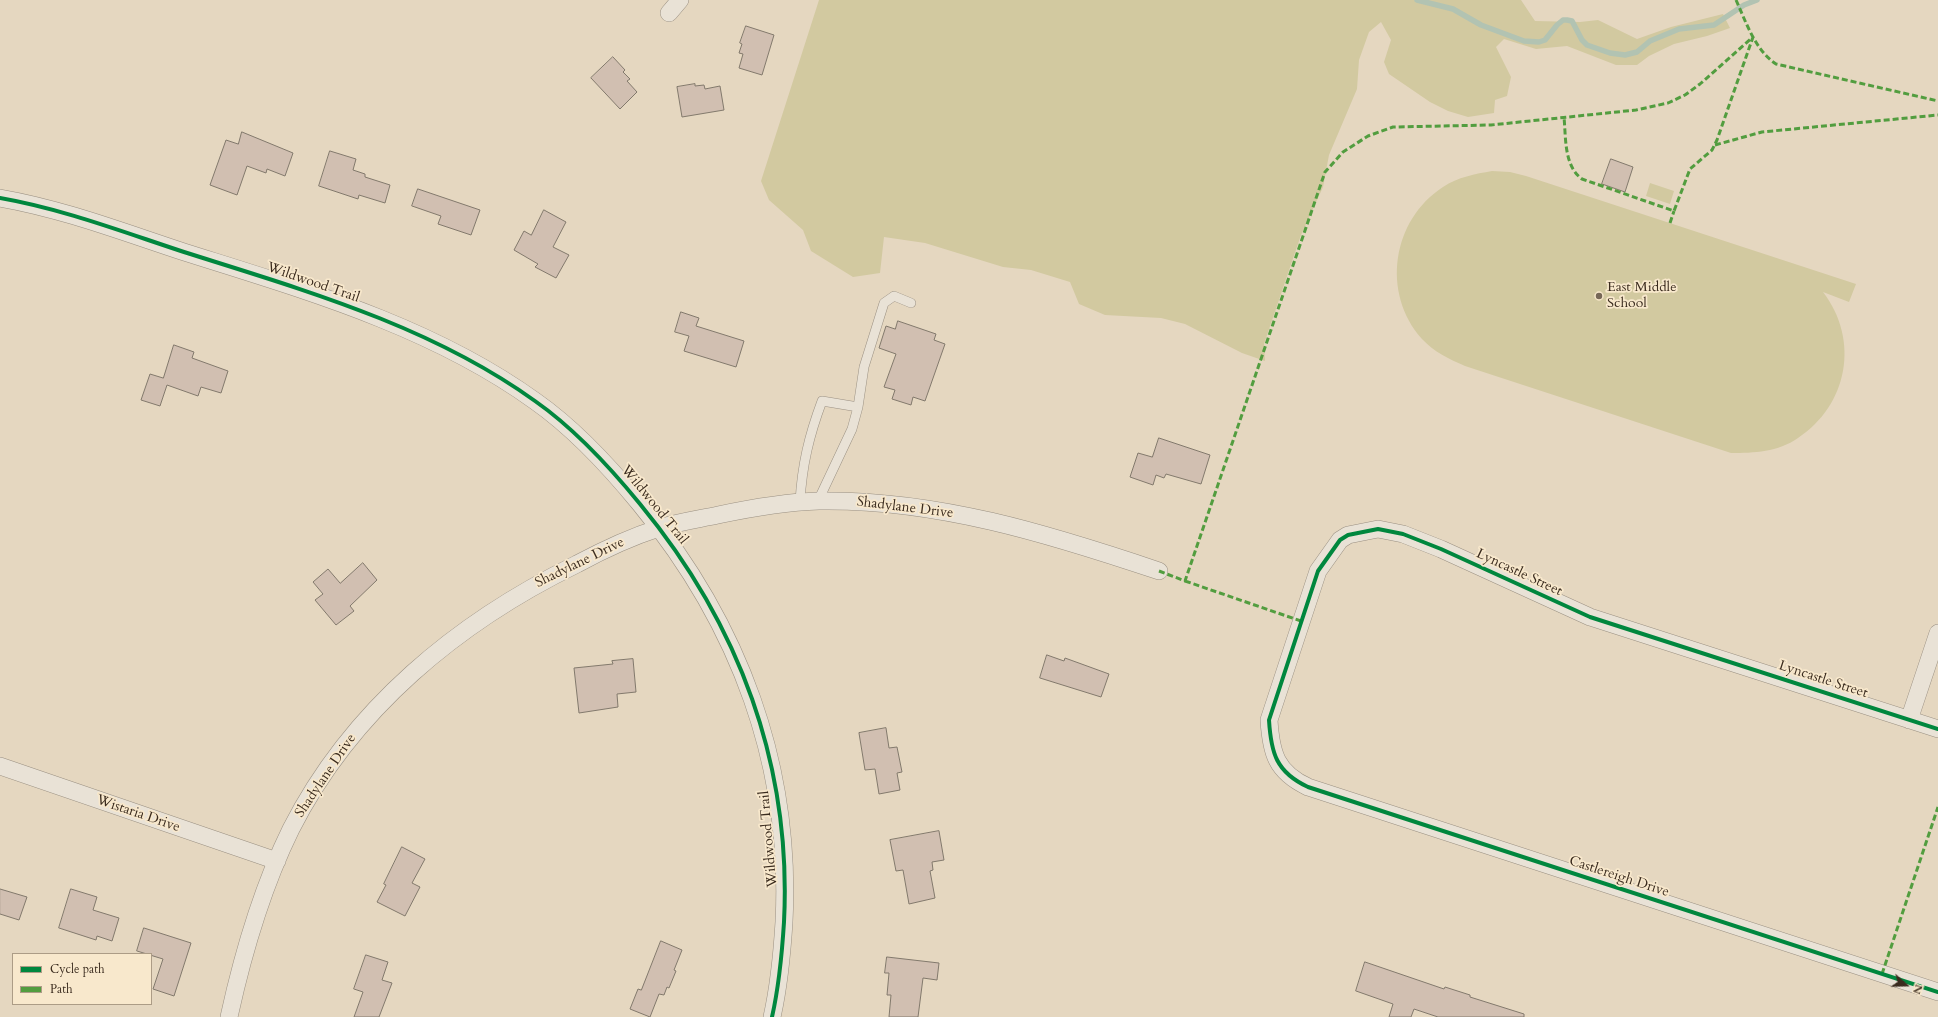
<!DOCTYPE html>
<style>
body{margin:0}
#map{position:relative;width:1938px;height:1017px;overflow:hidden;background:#e5d7c0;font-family:Cardo,serif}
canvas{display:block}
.legend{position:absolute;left:12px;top:953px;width:140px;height:52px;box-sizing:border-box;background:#f8e8cc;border:1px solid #ac9c86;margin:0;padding:5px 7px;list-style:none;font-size:12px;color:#3a2b1e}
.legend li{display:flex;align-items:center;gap:8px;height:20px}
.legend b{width:20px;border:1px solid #ac9c86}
.north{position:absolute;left:1886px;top:965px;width:40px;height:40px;-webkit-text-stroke:3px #f8e8cc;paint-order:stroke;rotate:110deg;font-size:11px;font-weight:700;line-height:16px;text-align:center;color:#3a2b1e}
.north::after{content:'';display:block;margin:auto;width:14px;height:18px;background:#3a2b1e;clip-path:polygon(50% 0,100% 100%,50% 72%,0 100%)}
</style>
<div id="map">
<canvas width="1938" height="1017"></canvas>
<ul class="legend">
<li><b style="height:5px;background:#00873e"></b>Cycle path</li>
<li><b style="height:5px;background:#529d3f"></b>Path</li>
</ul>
<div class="north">N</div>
</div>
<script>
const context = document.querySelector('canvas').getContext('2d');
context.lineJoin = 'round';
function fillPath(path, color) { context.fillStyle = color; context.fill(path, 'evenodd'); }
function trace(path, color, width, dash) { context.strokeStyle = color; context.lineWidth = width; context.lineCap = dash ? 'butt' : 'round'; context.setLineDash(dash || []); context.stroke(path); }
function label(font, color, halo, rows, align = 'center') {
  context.font = font + ' Cardo,serif'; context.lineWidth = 3.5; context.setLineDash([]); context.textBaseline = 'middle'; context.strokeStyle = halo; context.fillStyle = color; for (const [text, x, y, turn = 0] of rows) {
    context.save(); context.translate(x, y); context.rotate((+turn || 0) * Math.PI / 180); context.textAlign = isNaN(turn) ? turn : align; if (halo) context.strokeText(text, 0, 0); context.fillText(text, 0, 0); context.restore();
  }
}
fillPath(new Path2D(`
 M819 0H1521L1535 21 1580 22 1598 20 1637 39 1671 27 1723 14 1730 28 1707 36 1674 44 1649 56 1637 65H1616L1567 46 1536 49 1504 39 1496 47 1511 77 1507 96 1495 100 1494 113 1468 117 1448 111 1430 102 1389 74 1384 62 1391 40 1381 22 1369 32 1359 60 1357 89 1329 155 1323 187 1301 235 1264 344 1265 361 1242 353 1185 324 1161 318 1105 315 1079 304 1070 282 1031 270 1003 267 925 243 884 237 880 273 853 277 811 251 803 230 769 200 761 181Z
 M1492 171 1510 172 1526 176 1856 284 1849 302 1823 292C1860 340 1848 405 1798 438 1778 452 1754 453 1731 453L1465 366C1449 359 1434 352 1422 339 1381 293 1392 220 1443 187 1458 177 1475 174 1492 171Z
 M1650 183 1674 191 1670 204 1646 196Z`), '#d2c9a0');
trace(new Path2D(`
 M1417 0 1453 9 1481 25 1524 41 1539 42 1545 40 1557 25 1563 20H1567L1572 21 1582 40 1587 45 1610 53 1625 55 1637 52 1650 41 1679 29 1714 25 1744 5 1757 0`), '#b2c3b2', 5.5);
const building = new Path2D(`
 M746 26 774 35 762 75 739 68 743 54 739 53 742 44 740 43Z
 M613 57 625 70 623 72 630 79 627 81 637 92 620 109 591 78Z
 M695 84V86L704 85 705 89 720 86 724 110 682 117 677 87Z
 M242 132 293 153 285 176 267 169 266 173 247 166 237 195 210 185 226 140 238 144Z
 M330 151 356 159 353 170 365 174V177L390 185 385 203 359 195 358 199 319 186Z
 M1611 159 1633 167 1625 192 1602 184Z
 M418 189 480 210 471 235 438 224 441 216 412 206Z
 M544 210 566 222 553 247 569 255 556 278 535 267 538 264 514 250 524 231 531 235Z
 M681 312 699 318 696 326 744 341 736 367 684 351 689 336 675 332Z
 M898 321 936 334 934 340 945 344 925 401 913 397 911 405 892 399 895 390 884 387 896 354 879 348 886 326 895 329Z
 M174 345 194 352 192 358 228 371 221 393 201 387 198 396 167 385 160 406 141 400 150 374 163 378Z
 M1159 438 1210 455 1201 484 1166 474 1164 478 1156 475 1153 485 1130 477 1138 453 1152 457Z
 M363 563 377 580 350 606 354 611 336 625 315 600 323 594 313 582 328 569 340 583Z
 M1047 655 1064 661 1065 658 1109 674 1101 697 1040 678Z
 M633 659 636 692 617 694 618 707 579 713 574 668 613 664 612 661Z
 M886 728 889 748 897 747 902 772 897 773 900 790 879 794 875 769 865 770 859 733Z
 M939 831 944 860 932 862 933 870 930 871 935 898 909 904 903 870 896 871 890 840Z
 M402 847 425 859 412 883 420 887 405 916 377 902 386 885 384 884Z
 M0 889 27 897 19 920 0 914Z
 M71 889 97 897 93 910 119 918 112 941 97 936 96 940 59 928Z
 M144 928 191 943 174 996 153 989 163 959 137 951Z
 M661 941 682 950 674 970 676 971 669 988 667 987 664 995 659 994 650 1017 630 1009 638 989 641 990Z
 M366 955 388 962 382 980 392 983 379 1017H354L363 992 354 989Z
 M887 957 939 963 937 980 923 978 918 1017H889L891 995H887L889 973H885Z
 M1365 962 1444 989 1445 987 1470 995V997L1524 1014V1017H1438L1414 1009 1411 1017H1389L1393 1004 1356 991Z`);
fillPath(building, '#d1bfb1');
trace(building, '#82796c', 1);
const lane = new Path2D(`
 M818 501 852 429 858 407 864 367 884 303 894 296 911 303
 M800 502C802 465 809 436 822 401L858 407`);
const street = new Path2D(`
 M669 13 680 0
 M0 198C63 209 123 232 184 252 304 290 431 326 535 401 575 429 609 466 640 504 739 624 792 765 784 922 782 954 779 986 772 1017
 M1909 720 1938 633
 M1938 729 1590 617 1441 549 1403 534 1378 529 1348 535 1340 540 1318 571 1269 720C1271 753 1276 772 1308 787L1938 992
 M0 766 277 861
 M229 1017C243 953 262 888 291 829 352 709 458 622 577 564 603 550 631 537 659 528 678 522 699 519 718 515 751 508 785 502 819 501 936 499 1049 534 1159 571`);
trace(lane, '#9a9082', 10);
trace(street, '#9a9082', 18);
trace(lane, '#e9e2d6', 9);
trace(street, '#e9e2d6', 17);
trace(new Path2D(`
 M1736 0C1746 22 1755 50 1776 64L1938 101
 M1715 145 1762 132 1938 115
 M1670 223 1674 211
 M1159 571 1185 581 1325 172 1343 152 1368 136 1393 127 1491 125 1636 110 1668 103 1685 95 1700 84 1753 37 1717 140 1712 150 1690 169 1674 211 1582 179C1564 166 1566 139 1564 117
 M1185 581 1301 621
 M1882 974 1938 807`), '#529d3f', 3, [6, 3]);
trace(new Path2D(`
 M0 198C63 209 123 232 184 252 304 290 431 326 535 401 575 429 609 466 640 504 739 624 792 765 784 922 782 954 779 986 772 1017
 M1938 729 1590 617 1441 549 1403 534 1378 529 1348 535 1340 540 1318 571 1269 720C1271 753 1276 772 1308 787L1938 992`), '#00873e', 4);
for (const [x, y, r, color] of [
 [1599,296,4,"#766757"]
]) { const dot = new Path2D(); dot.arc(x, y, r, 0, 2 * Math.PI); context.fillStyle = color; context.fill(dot); trace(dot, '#f8e8cc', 1.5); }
label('14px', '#3a2b1e', '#f8e8cc', [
 ["Wildwood Trail",313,283,19],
 ["Wildwood Trail",654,505,51],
 ["Shadylane Drive",905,508,7],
 ["Shadylane Drive",580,563,-26],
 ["Lyncastle Street",1519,573,25],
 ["Lyncastle Street",1823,680,18],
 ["Shadylane Drive",326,776,-56],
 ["Wistaria Drive",138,814,19],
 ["Wildwood Trail",769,839,-95],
 ["Castlereigh Drive",1619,877,18]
]);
label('14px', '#3a2b1e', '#f8e8cc', [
 ["East Middle",1607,288],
 ["School",1607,304]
], 'left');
</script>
